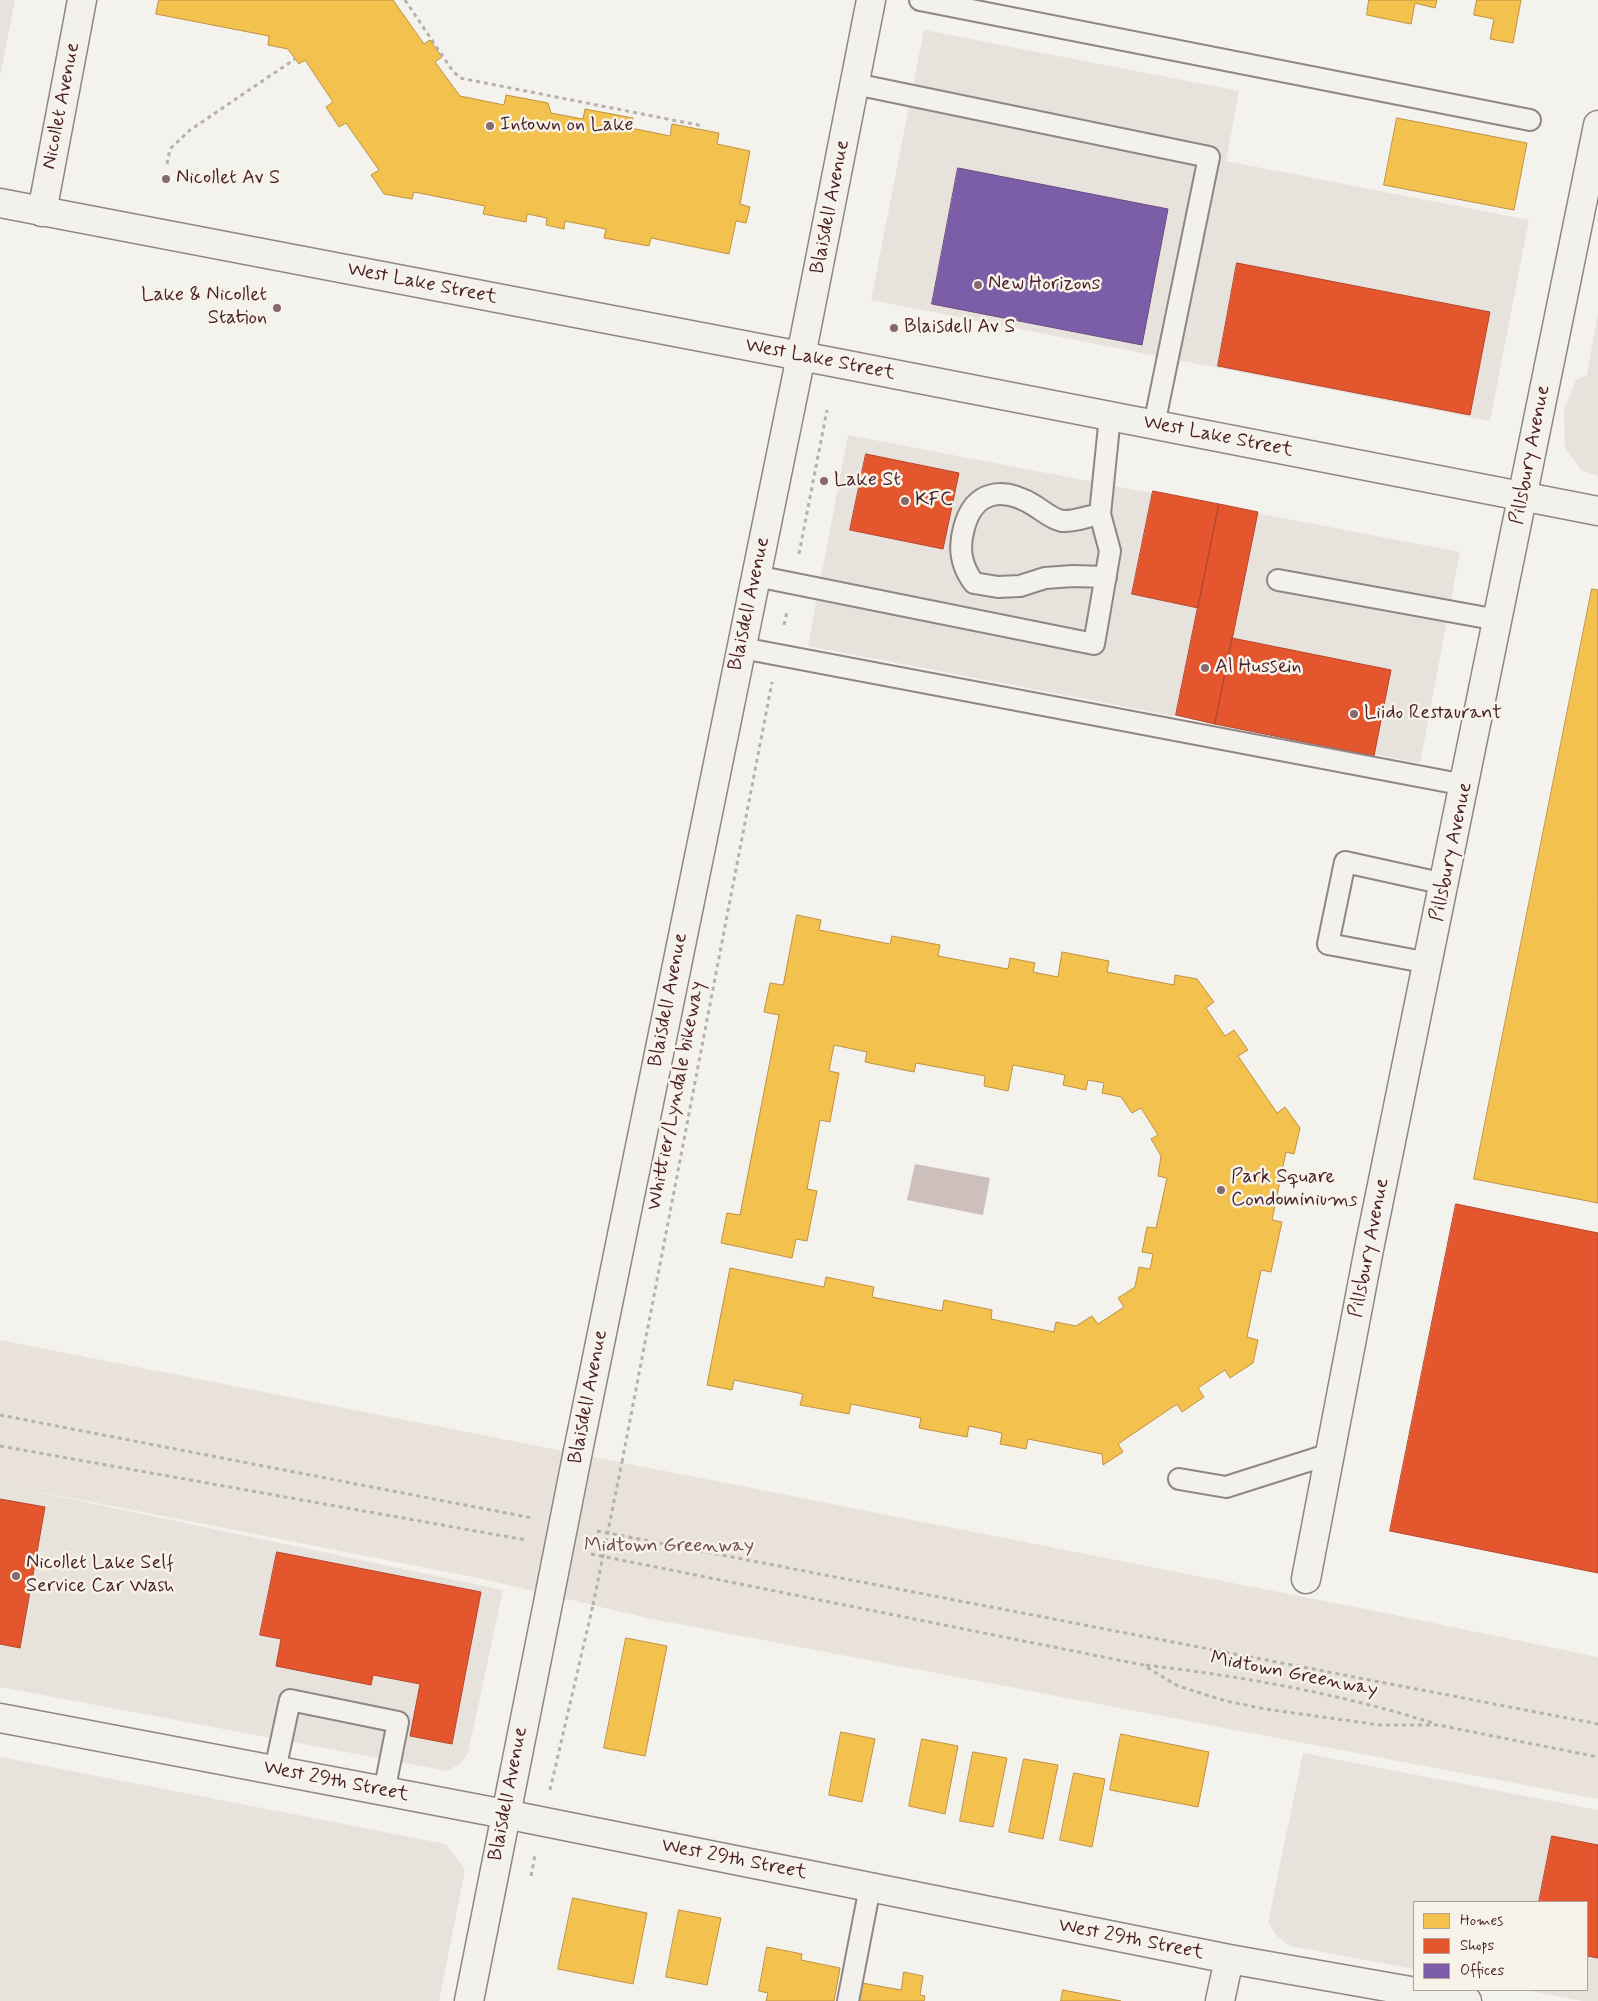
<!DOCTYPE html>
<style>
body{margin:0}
#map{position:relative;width:1598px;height:2001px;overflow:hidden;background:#f4f2ec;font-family:Mynerve,sans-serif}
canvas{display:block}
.legend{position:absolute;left:1413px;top:1901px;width:175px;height:90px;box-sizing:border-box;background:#f7f3e8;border:1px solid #b29e9c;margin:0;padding:6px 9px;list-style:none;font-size:15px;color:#4a1f2b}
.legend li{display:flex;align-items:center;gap:10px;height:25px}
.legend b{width:25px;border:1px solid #b29e9c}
</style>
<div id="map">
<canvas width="1598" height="2001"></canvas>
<ul class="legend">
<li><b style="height:14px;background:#f2c14e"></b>Homes</li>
<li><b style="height:14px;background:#e4572e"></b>Shops</li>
<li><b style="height:14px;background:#7b5ea7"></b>Offices</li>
</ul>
</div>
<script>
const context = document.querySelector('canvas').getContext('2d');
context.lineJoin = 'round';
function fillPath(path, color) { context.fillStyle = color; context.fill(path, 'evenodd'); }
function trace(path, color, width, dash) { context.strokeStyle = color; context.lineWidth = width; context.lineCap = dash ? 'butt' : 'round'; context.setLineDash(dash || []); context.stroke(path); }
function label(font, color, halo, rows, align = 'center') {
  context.font = font + ' Mynerve,sans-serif'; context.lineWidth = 5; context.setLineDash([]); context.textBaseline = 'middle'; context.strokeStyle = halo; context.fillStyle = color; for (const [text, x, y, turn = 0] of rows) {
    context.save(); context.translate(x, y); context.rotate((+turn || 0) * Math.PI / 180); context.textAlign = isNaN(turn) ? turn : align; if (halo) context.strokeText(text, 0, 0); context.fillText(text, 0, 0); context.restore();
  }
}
fillPath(new Path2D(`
 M0 0H15L0 77Z
 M924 30 1239 91 1226 161 1529 220 1490 421 871 300Z
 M1598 312V476L1581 470 1565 448 1564 410 1576 380 1587 375Z
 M848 435 1460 552 1420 763 808 646Z
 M0 1484 503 1590 468 1753 460 1764 447 1771 0 1687Z
 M1303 1753 1598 1810V2001H1583L1524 1990H1587V1902H1414V1969L1290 1946 1278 1937 1268 1923Z
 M0 1757 446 1844 465 1870 439 2001H0Z`), '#e7e2db');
fillPath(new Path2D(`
 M0 1340 1380 1612 1598 1657V1799L647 1618 483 1579 0 1484Z`), '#e8e2da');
fillPath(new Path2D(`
 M915 1164 990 1178 983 1215 907 1200Z`), '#cdc0bc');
const homes = new Path2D(`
 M159 0H393L424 44 430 40 442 57 435 62 460 96 504 105 506 95 548 103 551 113 583 119 585 109 633 118 631 128 670 136 672 124 719 133 717 144 750 151 740 204 750 207 746 223 736 221 729 254 651 238 649 246 604 238 606 229 565 221 564 229 546 225 547 218 527 214 526 222 483 214 485 206 414 192 412 199 384 194 371 175 379 170 346 123 339 127 326 107 333 102 305 60 299 64 288 49 268 45 269 36 156 14Z
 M1369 0H1437L1435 8 1415 3 1411 24 1367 15Z
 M1477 0H1521L1513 43 1490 39 1494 19 1474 15Z
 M1397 118 1527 143 1514 210 1384 185Z
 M1592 589 1598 590V1203L1474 1179Z
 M797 915 821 920 819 930 890 944 892 936 940 945 938 956 1008 969 1010 958 1035 963 1033 972 1058 977 1062 952 1109 961 1107 972 1174 985 1175 975 1197 979 1214 1002 1206 1008 1225 1036 1234 1030 1248 1050 1238 1056 1277 1113 1285 1107 1300 1128 1294 1154 1286 1152 1272 1220 1282 1222 1271 1272 1261 1270 1247 1337 1258 1340 1253 1363 1230 1378 1225 1370 1198 1388 1204 1397 1182 1412 1177 1404 1118 1444 1123 1452 1103 1465 1102 1454 1028 1439 1026 1449 1000 1444 1002 1433 969 1426 967 1437 919 1428 921 1418 851 1404 849 1414 800 1405 803 1394 734 1380 732 1390 707 1385 730 1268 824 1287 826 1277 874 1287 872 1297 942 1311 944 1300 992 1310 991 1319 1054 1332 1056 1322 1076 1326 1092 1316 1098 1324 1124 1307 1118 1298 1135 1287 1139 1267 1150 1269 1153 1254 1142 1252 1147 1227 1156 1228 1167 1178 1158 1176 1161 1156 1151 1139 1158 1135 1141 1108 1132 1113 1121 1097 1102 1093 1104 1083 1088 1080 1086 1090 1063 1085 1065 1075 1013 1065 1008 1091 984 1086 985 1076 916 1063 914 1072 865 1062 867 1052 834 1045 829 1071 839 1073 830 1122 820 1120 807 1189 817 1191 807 1241 796 1239 792 1258 721 1243 727 1213 740 1215 779 1015 764 1012 770 983 783 985Z
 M626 1638 667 1646 645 1756 604 1748Z
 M841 1732 875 1739 862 1802 829 1795Z
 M1121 1734 1209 1752 1198 1807 1110 1790Z
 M922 1739 958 1746 945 1814 909 1806Z
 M973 1752 1007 1758 993 1827 960 1821Z
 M1024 1759 1058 1765 1043 1839 1009 1832Z
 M1074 1773 1105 1779 1092 1847 1060 1840Z
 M573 1898 647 1913 633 1984 558 1969Z
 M679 1910 721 1918 707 1985 666 1977Z
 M767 1947 802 1954 801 1960 840 1968 834 2001H766L768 1993 759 1991Z
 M904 1972 923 1976 920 1995 925 1996 924 2001H859L862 1983 901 1990Z
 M1063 1990 1121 2001H1061Z`);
fillPath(homes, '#f2c14e');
trace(homes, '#c09044', 1);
const shops = new Path2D(`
 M1237 263 1490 312 1470 415 1218 366Z
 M866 454 959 473 943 549 850 530Z
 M1153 491 1219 504 1198 608 1132 594Z
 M1219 504 1258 512 1215 724 1176 715Z
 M1232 638 1391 670 1374 756 1215 724Z
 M1456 1204 1598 1233V1573L1390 1531Z
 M0 1499 45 1507 20 1648 0 1644Z
 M277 1552 481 1592 452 1744 410 1736 420 1684 373 1675 371 1685 276 1666 281 1639 260 1635Z
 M1552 1836 1598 1845V1958L1587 1956V1902H1539Z`);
fillPath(shops, '#e4572e');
trace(shops, '#b6462d', 1);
const offices = new Path2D(`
 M958 168 1168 209 1142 345 932 304Z`);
fillPath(offices, '#7b5ea7');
trace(offices, '#6c4b82', 1);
const service = new Path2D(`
 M920 0 1530 120
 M855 84 1209 157 1154 425
 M1100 514C1088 516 1074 522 1062 521 1052 519 1043 511 1035 506 1003 486 974 490 964 528 958 549 961 566 974 583L998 587 1020 586 1045 578 1073 576 1106 577
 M756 576 1094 644 1110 551 1100 514 1110 416
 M1278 580 1498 620
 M742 648 1465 785
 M1429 963 1328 944 1345 862 1445 884
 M1179 1479 1226 1487 1330 1454
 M275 1770 290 1700 398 1722 384 1792
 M848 2001 870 1887`);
const minor = new Path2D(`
 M801 356 871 0
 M1306 1579 1369 1249 1598 125
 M505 1814 1229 1959 1467 2001
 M1220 2001 1229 1959`);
const tertiary = new Path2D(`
 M578 1451 801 356
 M0 1718 505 1814
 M469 2001 549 1598`);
const secondary = new Path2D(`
 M42 212 82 0`);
const primary = new Path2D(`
 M0 203 832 362 1598 511`);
trace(service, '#8f8685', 24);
trace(minor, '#8f8685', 31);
trace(tertiary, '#8f8685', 31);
trace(secondary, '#8f8685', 31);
trace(primary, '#8f8685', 31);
trace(new Path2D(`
 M405 0 452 70 460 78 703 126
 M167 164 170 149 190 130 295 59
 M799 554 827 410
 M784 625 787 611
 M0 1415 532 1518
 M0 1446 526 1540
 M622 1462 772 682
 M597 1531 1598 1724
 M591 1554 1143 1665 1178 1686 1226 1701 1265 1709 1380 1725H1438L1598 1757
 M1146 1665C1245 1677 1337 1693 1433 1723
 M550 1790 593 1605
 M531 1876 535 1855`), '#b6b0ae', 3, [4, 4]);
trace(service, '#f2f1ed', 20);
trace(minor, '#f2f1ed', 28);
trace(tertiary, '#f2f1ed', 28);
trace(secondary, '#f2f1ed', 28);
trace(primary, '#f2f1ed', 28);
const tertiaryBridge = new Path2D(`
 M549 1598 578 1451`);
trace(tertiaryBridge, '#8f8685', 31, []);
trace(new Path2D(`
 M593 1605 622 1462`), '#b6b0ae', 3, [4, 4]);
trace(tertiaryBridge, '#f2f1ed', 28);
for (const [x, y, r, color] of [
 [490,126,5,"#86696f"],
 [166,179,5,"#86696f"],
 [978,285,5,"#86696f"],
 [277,308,5,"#86696f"],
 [894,328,5,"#86696f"],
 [824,481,5,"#86696f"],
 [905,501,5,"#86696f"],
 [1205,668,5,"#86696f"],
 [1354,714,5,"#86696f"],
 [1221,1190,5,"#86696f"],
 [16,1576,5,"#86696f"]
]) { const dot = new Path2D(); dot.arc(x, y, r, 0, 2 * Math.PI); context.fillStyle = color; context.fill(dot); trace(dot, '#f7f3e8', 2); }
label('20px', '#4a1f2b', '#f7f3e8', [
 ["Nicollet Avenue",62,106,-79],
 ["Blaisdell Avenue",831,207,-79],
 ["West Lake Street",422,284,11],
 ["West Lake Street",820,360,11],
 ["West Lake Street",1218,437,11],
 ["Pillsbury Avenue",1531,455,-79],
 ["Blaisdell Avenue",750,604,-78],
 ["Pillsbury Avenue",1452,852,-78],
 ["Blaisdell Avenue",669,1000,-79],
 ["Whittier/Lyndale bikeway",677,1096,-79],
 ["Pillsbury Avenue",1370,1248,-79],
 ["Blaisdell Avenue",589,1397,-79],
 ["Midtown Greenway",1294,1675,11],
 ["West 29th Street",336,1782,11],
 ["Blaisdell Avenue",509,1794,-79],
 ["West 29th Street",734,1860,11],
 ["West 29th Street",1131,1940,11]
]);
label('20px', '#4a1f2b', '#f7f3e8', [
 ["Intown on Lake",500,126],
 ["Nicollet Av S",176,179],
 ["New Horizons",988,285],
 ["Lake & Nicollet",267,296,"right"],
 ["Station",267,319,"right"],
 ["Blaisdell Av S",904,328],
 ["Lake St",834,481],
 ["KFC",915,501],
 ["Al Hussein",1215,668],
 ["Liido Restaurant",1364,714],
 ["Park Square",1231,1178],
 ["Condominiums",1231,1201],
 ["Nicollet Lake Self",26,1564],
 ["Service Car Wash",26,1587]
], 'left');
label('20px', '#6f4c53', '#f7f3e8', [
 ["Midtown Greenway",669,1547]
]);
</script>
